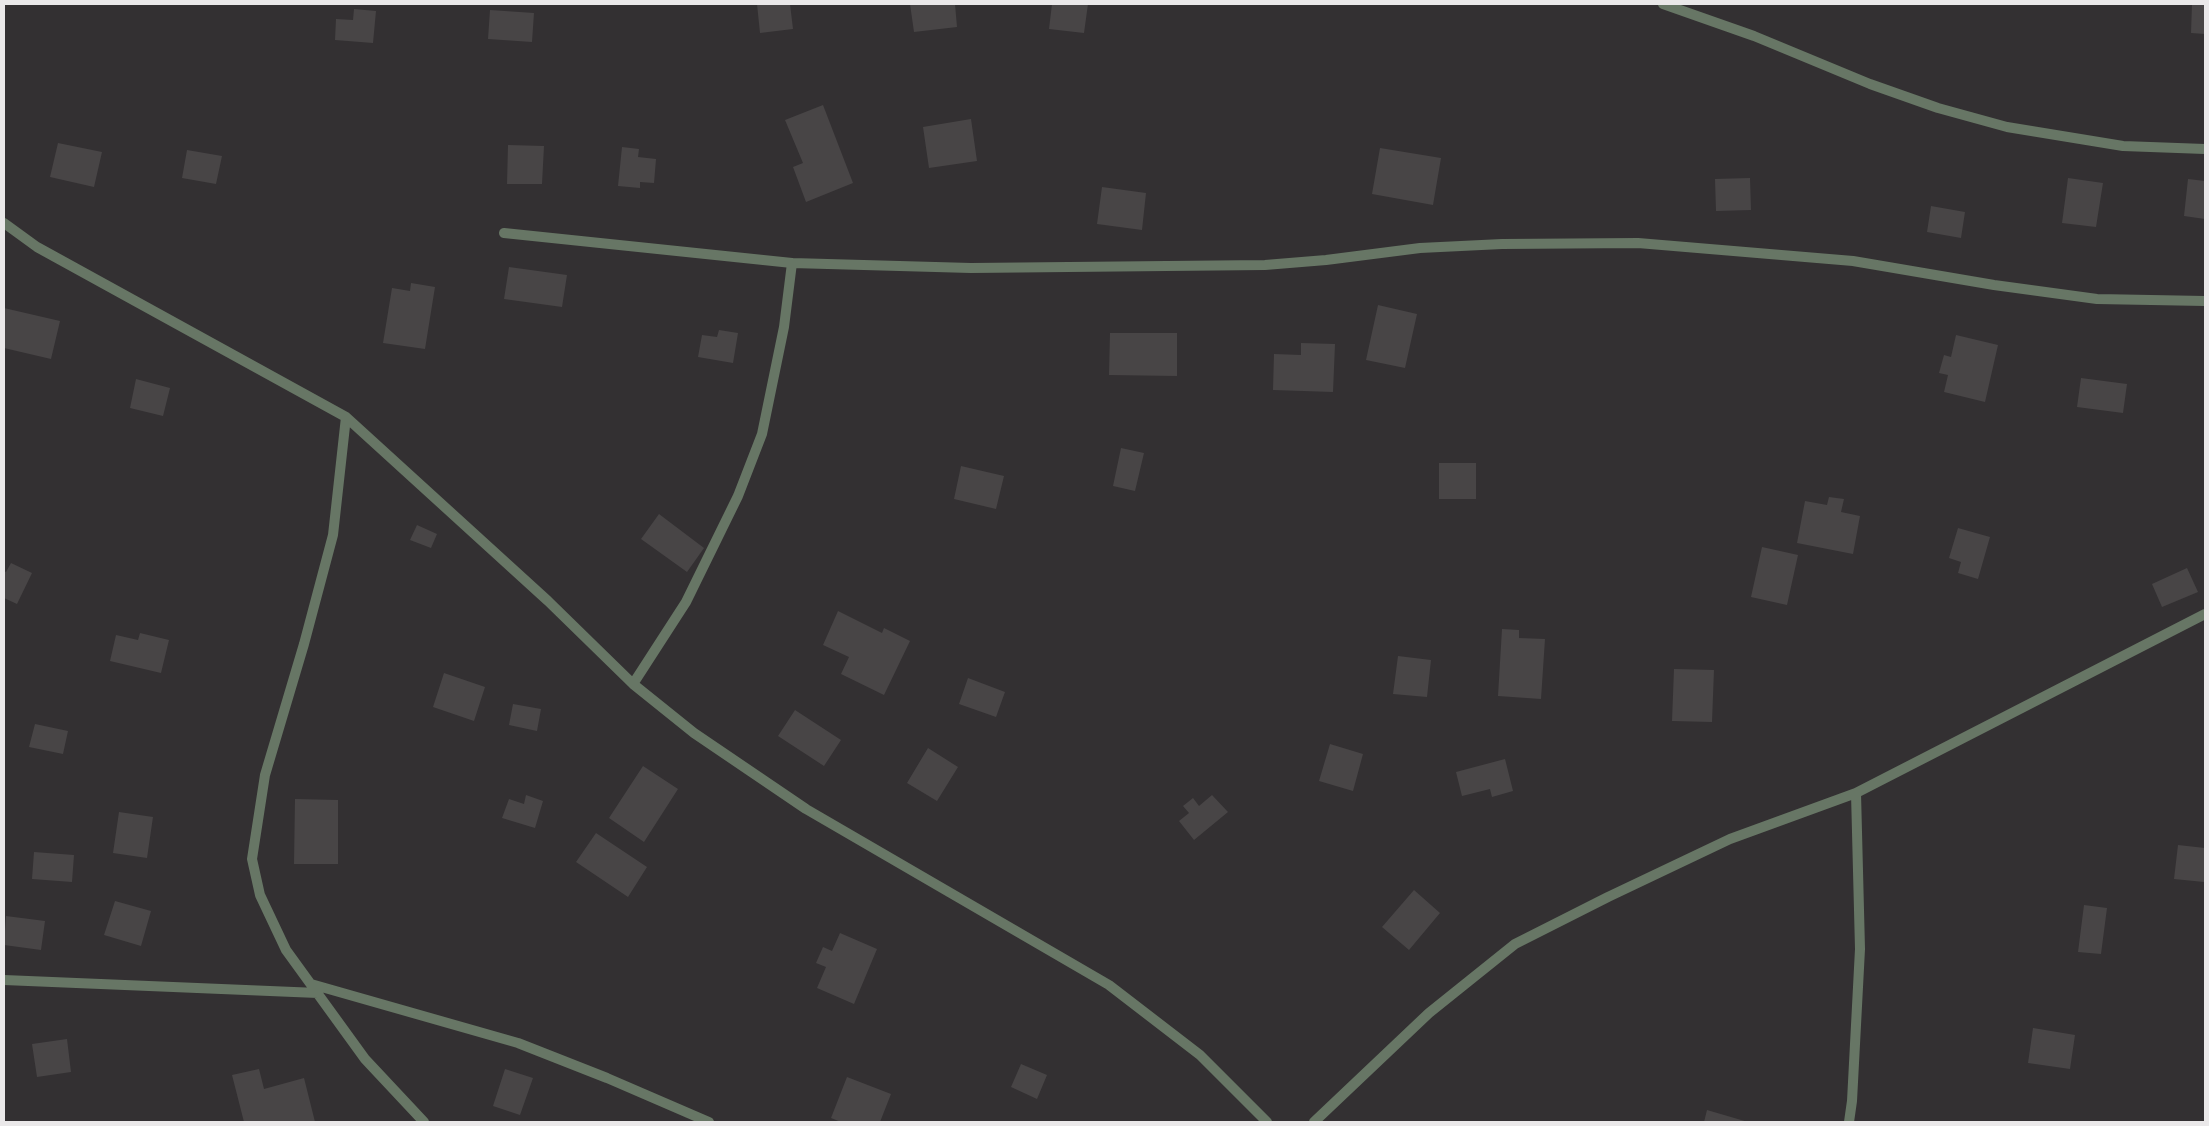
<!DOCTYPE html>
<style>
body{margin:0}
#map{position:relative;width:2209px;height:1126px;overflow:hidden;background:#333032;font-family:"IBM Plex Sans",sans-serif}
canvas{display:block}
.frame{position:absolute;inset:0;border:5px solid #eae8e9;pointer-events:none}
</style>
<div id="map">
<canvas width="2209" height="1126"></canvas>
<div class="frame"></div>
</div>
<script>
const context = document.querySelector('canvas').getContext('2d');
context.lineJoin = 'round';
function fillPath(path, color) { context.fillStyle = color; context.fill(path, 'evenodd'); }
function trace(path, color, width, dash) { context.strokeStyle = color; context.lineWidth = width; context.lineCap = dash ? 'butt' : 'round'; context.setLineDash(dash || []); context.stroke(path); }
fillPath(new Path2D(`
 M757 4H790L793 29 760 33Z
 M910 4H955L957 27 914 32Z
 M1052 4H1088L1084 33 1049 29Z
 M2192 4H2205V34L2191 33Z
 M354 9 376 11 373 43 335 40 336 19 353 20Z
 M490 10 534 13 532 42 488 39Z
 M823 105 853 183 806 202 793 167 803 163 785 120Z
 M971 119 977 161 929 168 923 127Z
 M58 143 102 152 94 187 50 177Z
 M508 145 544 146 542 184H507Z
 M622 147 639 149 638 157 656 159 654 183 640 182V188L618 186Z
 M1380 148 1441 158 1433 205 1372 194Z
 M187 150 222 156 216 184 182 178Z
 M1750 178 1751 210 1716 211 1715 179Z
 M2068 178 2103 183 2096 227 2062 223Z
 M2188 179 2205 181V219L2184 216Z
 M1102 187 1146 193 1142 230 1097 224Z
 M1931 206 1965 212 1961 238 1927 232Z
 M509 267 567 275 562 307 504 299Z
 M411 283 435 287 425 349 383 343 392 288 410 291Z
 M1378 305 1417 314 1405 368 1366 360Z
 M4 308 60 321 51 359 4 348Z
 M719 330 738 333 733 363 698 357 702 335 717 337Z
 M1110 333H1177V376L1109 375Z
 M1956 335 1998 345 1985 402 1944 392 1948 375 1939 373 1944 355 1951 357Z
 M1301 343 1335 344 1333 392 1273 390 1274 354 1301 355Z
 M2081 378 2127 384 2123 413 2077 407Z
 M136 379 170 388 163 416 130 408Z
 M1121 448 1144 453 1135 491 1113 486Z
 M1439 463H1476V499H1439Z
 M961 466 1004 476 996 509 954 499Z
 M1829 497 1844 499 1841 512 1860 516 1853 554 1797 543 1805 501 1827 505Z
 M659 514 704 548 687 572 641 539Z
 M417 525 437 534 431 548 410 540Z
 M1958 528 1990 537 1978 579 1958 573 1961 562 1949 558Z
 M1762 547 1798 555 1787 605 1751 597Z
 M11 563 32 573 17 604 4 598V571L6 572Z
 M2187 568 2198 592 2162 607 2152 584Z
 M838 611 882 633 884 628 910 641 884 695 841 674 849 657 823 645Z
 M1502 629 1519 630V638L1545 639 1541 699 1498 696Z
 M140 633 169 640 161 673 110 661 116 635 138 640Z
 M1398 656 1431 660 1427 697 1393 694Z
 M1674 669 1714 670 1712 722 1672 721Z
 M444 673 485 687 474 721 433 707Z
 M968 678 1005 692 996 717 959 704Z
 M513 704 541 709 537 731 509 725Z
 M795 710 841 740 824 766 778 736Z
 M35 724 68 731 63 754 29 747Z
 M1330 744 1363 754 1353 791 1319 781Z
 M928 748 958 767 937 801 907 783Z
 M1505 759 1513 791 1492 797 1490 789 1462 796 1456 772Z
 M643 766 678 789 644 842 609 818Z
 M526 795 543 801 535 828 502 818 509 799 524 804Z
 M1212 795 1228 812 1194 840 1179 821 1189 813 1183 806 1193 798 1199 806Z
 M295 799 338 800V864H294Z
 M119 812 153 817 147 858 113 853Z
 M596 833 647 867 628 897 576 862Z
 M2178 845 2205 848 2204 882 2174 879Z
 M34 852 74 855 72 882 32 879Z
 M1414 890 1440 913 1409 950 1382 927Z
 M115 901 151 911 141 946 104 935Z
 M2084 905 2107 908 2101 954 2078 952Z
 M6 916 45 921 41 950 4 945Z
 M840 933 877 949 854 1004 817 988 826 967 816 963 823 947 832 951Z
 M2033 1028 2075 1035 2070 1069 2028 1063Z
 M67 1039 71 1072 37 1077 32 1044Z
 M1021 1064 1047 1075 1037 1099 1011 1087Z
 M259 1069 264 1089 304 1078 315 1122H244L232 1075Z
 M505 1069 533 1078 520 1115 493 1106Z
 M847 1077 891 1094 880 1122H841L831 1118Z
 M1707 1110 1748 1122H1704Z`), '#484546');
trace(new Path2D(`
 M1663 4 1754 36 1870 84 1938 108 2007 127 2123 146 2205 149
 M4 223 37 247 346 417 548 601 633 684 694 733 806 809 1109 985 1200 1055 1267 1122
 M504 233 792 263 971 268 1265 265 1326 260 1420 248 1502 244 1638 243 1853 261 1994 285 2097 299 2205 301
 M346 417 333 535 304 644 265 775 252 859 260 895 286 950 365 1059 424 1122
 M633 684 686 602 738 496 762 434 784 327 792 263
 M4 980 318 993
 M311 984 518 1043 607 1078 709 1122
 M1314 1122 1429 1013 1515 944 1608 897 1730 839 1856 793 2205 614
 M1849 1122 1852 1101 1860 949 1856 793`), '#677665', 10);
</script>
